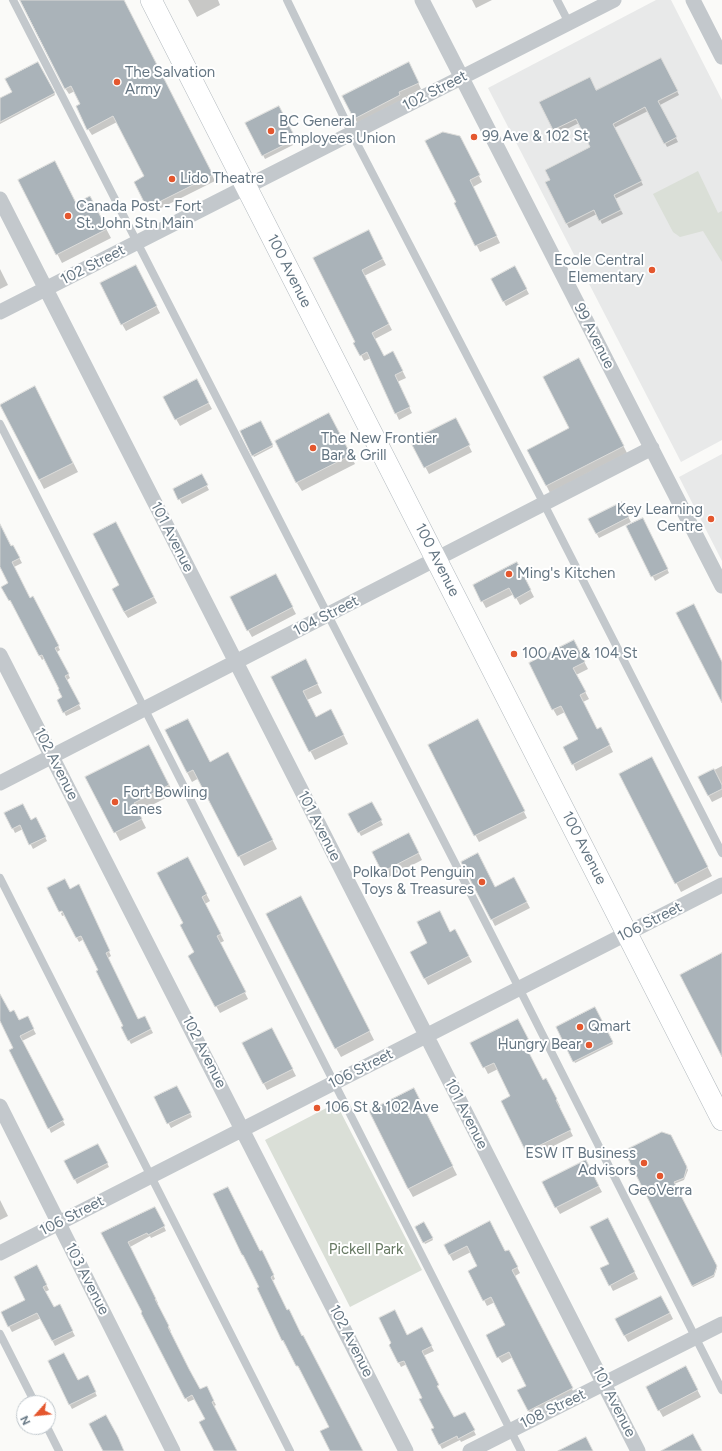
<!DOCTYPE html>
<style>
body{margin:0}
#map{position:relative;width:722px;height:1451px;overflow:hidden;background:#fafaf8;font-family:Figtree,sans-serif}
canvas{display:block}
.north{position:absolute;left:16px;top:1395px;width:40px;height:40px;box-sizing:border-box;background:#fff;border:1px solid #c1c8cd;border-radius:50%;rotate:243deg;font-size:11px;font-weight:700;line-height:16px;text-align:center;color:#657683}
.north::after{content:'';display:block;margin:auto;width:14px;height:18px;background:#e4572e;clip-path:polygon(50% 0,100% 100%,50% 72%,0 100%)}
</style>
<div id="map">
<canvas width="722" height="1451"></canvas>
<div class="north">N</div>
</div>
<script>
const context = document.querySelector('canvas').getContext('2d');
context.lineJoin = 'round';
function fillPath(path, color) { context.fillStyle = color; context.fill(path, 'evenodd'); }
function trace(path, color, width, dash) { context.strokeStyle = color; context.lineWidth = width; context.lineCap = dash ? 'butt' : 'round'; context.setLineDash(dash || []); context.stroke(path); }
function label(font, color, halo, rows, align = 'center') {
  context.font = font + ' Figtree,sans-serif'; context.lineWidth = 4; context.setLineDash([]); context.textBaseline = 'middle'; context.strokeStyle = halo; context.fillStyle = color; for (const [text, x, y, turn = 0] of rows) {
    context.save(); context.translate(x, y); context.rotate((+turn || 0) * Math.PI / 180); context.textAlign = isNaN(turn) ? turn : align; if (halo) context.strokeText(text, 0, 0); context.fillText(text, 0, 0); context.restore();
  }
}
fillPath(new Path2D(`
 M656 0H671L722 100V440L681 462 488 88Z
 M722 454V561L679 477Z`), '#e8e9e9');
fillPath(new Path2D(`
 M698 171 718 213 722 211V262L703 231 680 237 673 232 653 194Z
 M336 1103 422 1270 350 1307 265 1140Z`), '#dadfd7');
fillPath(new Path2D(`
 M25 0H123L215 181 151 213 135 182 145 177 117 122 92 135 88 129 81 105 75 91 69 94 65 88Z
 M188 0H218L220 5 197 17Z
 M472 0H492L476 8Z
 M38 63 55 95 0 124V99L13 93Z
 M663 63 679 95 660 105 678 142 667 147 648 111 614 128 643 185 615 199 623 214 602 224 597 214 569 228 546 183 551 180 592 148 579 123 557 134 541 103 596 91Z
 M412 70 421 89 402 99 403 102 358 125 355 118Z
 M281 111 297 143 265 159 263 155Z
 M463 144 482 182 473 187 500 243 480 252 456 203 458 202Z
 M19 181 76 204 94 206 111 238 62 263Z
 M372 238 386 265 364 276 392 330 375 339 384 357 396 358 406 378 397 382 412 413 399 420 371 358 364 361 361 355 356 343 315 259Z
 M515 268 529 294 506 306 492 280Z
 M0 269 8 285 0 289Z
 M139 272 160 313 126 331 122 324Z
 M584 368 628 455 551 495 529 450 571 428Z
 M200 387 212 409 180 426 176 419Z
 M39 396 78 472 44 489 1 405Z
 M260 422 273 447 254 457 241 432Z
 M334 423 355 464 302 491 297 483Z
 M459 426 472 452 429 474 412 441Z
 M201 475 209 490 182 504 174 489Z
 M621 504 631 522 599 538 589 520Z
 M645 523 669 573 655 581 628 526Z
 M0 526 11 548 13 546 22 563 14 567 30 599 35 602 60 650 57 652 70 678 67 680 81 709 66 716 58 700 63 698 60 689 45 658 42 660 13 604H12L3 587 10 584 0 565Z
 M119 529 157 603 128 618 124 612 120 586Z
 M520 570 534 597 520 605 514 594 486 608 474 586Z
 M279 582 296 614 252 637 248 630Z
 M577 648 588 669 576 675 589 699 583 702 597 730 605 735 613 752 576 771 573 764 579 739 565 712 557 716 553 709Z
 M310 669 322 693 307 700 317 718 336 719 348 744 315 760 272 677Z
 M481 727 527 818 479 842 429 745Z
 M166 731 210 763 233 762 277 849 244 866 199 778 192 782Z
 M153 755 174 794 138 812 146 828 120 841 87 777Z
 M722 766V797L712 802 699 778Z
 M657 767 712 876 681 892 620 774Z
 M372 803 383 825 361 836 350 815Z
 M6 814 38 823 47 841 33 849 23 829 15 833Z
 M413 841 422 860 387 878 373 853Z
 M191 865 210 901 205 904 224 941 220 943 248 999 220 1013 189 956 196 953Z
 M518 885 530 908 495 926 492 920 495 888Z
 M70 890H81L111 956 108 958 138 1020 147 1021 153 1033 131 1044 122 1028 124 1027 100 971 84 939 79 942 65 915 62 916 61 913 67 910Z
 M306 906 374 1040 341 1057 336 1048Z
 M450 933 458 936 472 962 428 985 411 953Z
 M0 995 9 1014 19 1022 27 1018 36 1034 22 1041 65 1125 51 1133 15 1048 0 1019Z
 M594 1009 613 1044 575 1063 557 1027Z
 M521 1026 534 1051 529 1053 543 1081 550 1086 560 1106 558 1107 573 1136 530 1158 502 1102 512 1097 498 1069 488 1074 472 1043Z
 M275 1035 296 1076 267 1090 243 1044Z
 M179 1091 192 1117 171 1128 155 1098Z
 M418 1098 457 1175 413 1197 408 1188Z
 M670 1136 688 1170 684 1180 674 1184 717 1268 714 1277 693 1287 625 1151Z
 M98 1145 109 1167 77 1184 66 1161Z
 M589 1168 602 1192 560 1214 556 1207Z
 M0 1200 8 1216 0 1220Z
 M157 1212 166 1231 151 1238 150 1236 130 1247 158 1303 157 1304 171 1331H169L200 1390 206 1387 216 1405 214 1406 237 1451H217L206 1419 195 1399 188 1402 127 1280 102 1234Z
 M489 1222 505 1253 512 1257 520 1273 515 1276 575 1395 532 1417 518 1391 527 1386 513 1357 502 1363 498 1357 507 1326 495 1302 487 1306 484 1300 479 1266 471 1252 453 1261 445 1246Z
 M424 1223 433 1240 425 1244 416 1227Z
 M611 1226 638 1279 613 1291 610 1285Z
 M260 1252 264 1255 275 1279 272 1281 287 1311 302 1337 362 1451H331L330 1428 301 1369 300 1370 286 1344 285 1345 272 1319 260 1288 243 1255Z
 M40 1272 49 1290 45 1292 54 1309 61 1310 75 1336 55 1346 41 1318 12 1332 2 1313 27 1300Z
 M665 1303 673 1319 628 1342 616 1320Z
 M422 1329 434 1351 423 1356 453 1419 465 1413 476 1435 461 1442 460 1440 442 1449 432 1429 435 1428 424 1398 407 1364 401 1367 390 1345Z
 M689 1374 701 1397 663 1417 659 1410Z
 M87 1377 97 1396 72 1409 62 1390Z`), '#0003');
const building = new Path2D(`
 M20 0H124L213 175 147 208 134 182 144 176 113 116 87 130 76 106 80 104 71 86 65 89Z
 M661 58 678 91 658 101 677 137 664 144 645 107 613 124 642 181 614 195 621 210 599 221 594 210 566 224 545 182 550 180 545 170 590 147 576 119 553 130 539 102 590 77 596 90Z
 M38 62 55 93 0 122V98L12 92 5 79Z
 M409 62 419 83 399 92 400 95 354 119 342 96Z
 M279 106 296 139 262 156 245 123Z
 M443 132 460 136 480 175 470 180 497 236 475 246 454 203 456 202 425 141Z
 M55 161 76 203 90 196 107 229 56 255 18 180Z
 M369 230 383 259 362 270 389 324 372 333 384 356 393 351 403 371 395 375 410 407 395 414 367 352 360 356 353 343 355 342 313 258Z
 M136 265 157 306 121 325 100 283Z
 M515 266 527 289 503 302 491 279Z
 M579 358 624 446 546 486 527 450 569 428 543 377Z
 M197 379 209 403 175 420 163 397Z
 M35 386 73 463 39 480 0 405Z
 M329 413 351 455 296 483 275 441Z
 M456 418 470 445 424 468 410 441Z
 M261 421 273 445 252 456 240 431Z
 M202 474 208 485 178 500 173 489Z
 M622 502 629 517 596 534 588 519Z
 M643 518 668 569 651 577 626 526Z
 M116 522 154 597 124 612 112 589 119 585 93 534Z
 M0 524 11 546 13 545 20 558 12 562 30 598 33 596 59 646 55 648 69 674 65 676 80 704 63 713 57 700 62 697 58 689H59L42 655 39 656 10 600 9 601 1 587 8 583 0 567Z
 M517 562 531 590 515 599 509 588 481 602 473 585Z
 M276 574 293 607 247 631 230 597Z
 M694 604 722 662V703L676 613Z
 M574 640 585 662 573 668 586 692 580 695 597 729 601 727 610 745 572 765 563 747 578 739 561 706 552 710 529 663Z
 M306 659 318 684 303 691 316 717 331 709 344 735 309 752 271 677Z
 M188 719 210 762 228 752 273 840 238 857 193 770 187 773 165 730Z
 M478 719 525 811 474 836 428 745Z
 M149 745 169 785 134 803 142 819 114 833 85 777Z
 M652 757 708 867 675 884 619 774Z
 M714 769 722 785V789L708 796 698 777Z
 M372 802 382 820 358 833 348 814Z
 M23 804 31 820 36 817 46 837 29 845 20 825 12 829 4 813Z
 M409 833 419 853 382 872 372 852Z
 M478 853 495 887 514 877 527 902 491 920 461 862Z
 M188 857 207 894 202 897 221 934 217 936 246 992 215 1007 188 956 194 952 180 925 183 923 157 873Z
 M65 879 70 889 79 884 110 951 106 953 138 1019 145 1016 151 1029 128 1041 121 1027 123 1026 96 971 98 970 81 936 76 938 62 911 59 912 47 888Z
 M301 896 370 1031 335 1049 266 914Z
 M440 911 450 932 455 929 469 956 424 979 410 952 427 943 417 922Z
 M722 953V1057L680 975Z
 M0 994 10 1012 14 1010 19 1020 28 1016 34 1029 20 1036 64 1120 48 1129 9 1050 13 1048 0 1021Z
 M595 1007 613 1042 573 1062 556 1027Z
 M518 1019 531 1044 526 1047 543 1080 546 1078 557 1099 556 1100 571 1130 526 1152 501 1101 510 1096 494 1063 483 1068 470 1043Z
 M272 1028 293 1069 263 1084 242 1043Z
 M177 1086 191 1113 167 1124 154 1097Z
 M414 1088 453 1166 408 1189 369 1111Z
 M662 1132 671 1135 687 1167 684 1178 674 1182 717 1266 714 1275 692 1286 624 1151Z
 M98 1144 108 1163 74 1180 64 1161Z
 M586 1160 599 1186 555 1208 542 1182Z
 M228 1187 260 1251 262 1250 274 1275 271 1277 287 1310 289 1309 302 1336 303 1335 363 1451H330L320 1431 329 1427 298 1366H296L283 1340 282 1341 257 1288 259 1287 243 1255H242L213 1194Z
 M155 1207 165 1226 148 1235 147 1233 128 1242 156 1299H155L169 1326 168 1327 189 1369 200 1389 207 1386 214 1401 212 1402 237 1451H214L199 1422 205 1419 192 1395 185 1399 141 1313 142 1312 101 1233Z
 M608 1218 635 1272 609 1286 600 1268 609 1264 590 1227Z
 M490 1221 505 1251 509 1250 518 1267 512 1270 573 1388 528 1411 517 1390 526 1386 509 1352 497 1358 486 1335 505 1325 491 1297 483 1301 468 1271 477 1266 467 1246 449 1255 444 1245Z
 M424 1222 433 1238 423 1243 415 1227Z
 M37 1265 47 1285 43 1287 54 1307 60 1304 73 1331 52 1341 37 1313 8 1327 1 1312 25 1300 14 1277Z
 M661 1296 670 1313 624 1336 615 1319Z
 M395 1310 407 1335 422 1327 432 1346 422 1351 439 1385 437 1386 454 1417 465 1412 475 1430 458 1439 457 1436 439 1445 431 1429 434 1428 419 1399 422 1398 404 1361 398 1363 389 1345 391 1343 379 1318Z
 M64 1353 78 1380 88 1375 96 1392 69 1405 48 1361Z
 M686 1366 698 1390 658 1411 646 1387Z
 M106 1415 118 1437 124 1451H103L89 1424Z
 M693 1434 702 1451H661Z
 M586 1437 593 1451H558Z`);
fillPath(building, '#aab3b9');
trace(building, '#dcdcda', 1);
const secondary = new Path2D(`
 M151 0 722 1120`);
trace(secondary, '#b3babf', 22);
trace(new Path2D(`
 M13 0 519 988 722 1390
 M287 0 352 134 544 504 722 853
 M557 0 569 23
 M0 424 521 1451
 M0 878 290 1451
 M0 1334 35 1403
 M47 1427 59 1451`), '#c3c8cc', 8);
trace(new Path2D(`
 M422 0 722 586
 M693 0 722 57
 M0 199 638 1451
 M0 312 614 0
 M0 655 406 1451
 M0 783 652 448
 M0 1106 173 1451
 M0 1253 722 885
 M470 1451 722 1324`), '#c3c8cc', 15);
trace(secondary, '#fff', 21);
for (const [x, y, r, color] of [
 [117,82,4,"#e4572e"],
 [271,131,4,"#e4572e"],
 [474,137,4,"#e4572e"],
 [172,179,4,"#e4572e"],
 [68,216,4,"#e4572e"],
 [652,270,4,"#e4572e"],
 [313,448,4,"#e4572e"],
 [711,519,4,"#e4572e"],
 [509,574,4,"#e4572e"],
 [514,654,4,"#e4572e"],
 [115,802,4,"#e4572e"],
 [482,882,4,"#e4572e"],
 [580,1027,4,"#e4572e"],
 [589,1045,4,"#e4572e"],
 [317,1108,4,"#e4572e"],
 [644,1163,4,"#e4572e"],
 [660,1176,4,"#e4572e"]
]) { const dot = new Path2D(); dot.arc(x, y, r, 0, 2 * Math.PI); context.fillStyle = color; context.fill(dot); trace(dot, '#fff', 1.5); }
label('15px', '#657683', '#fff', [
 ["The Salvation",125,73],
 ["Army",125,90],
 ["BC General",279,122],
 ["Employees Union",279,139],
 ["99 Ave & 102 St",482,137],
 ["Lido Theatre",180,179],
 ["Canada Post - Fort",76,207],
 ["St. John Stn Main",76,224],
 ["Ecole Central",644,261,"right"],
 ["Elementary",644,278,"right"],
 ["The New Frontier",321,439],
 ["Bar & Grill",321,456],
 ["Key Learning",703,510,"right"],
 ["Centre",703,527,"right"],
 ["Ming's Kitchen",517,574],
 ["100 Ave & 104 St",522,654],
 ["Fort Bowling",123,793],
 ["Lanes",123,810],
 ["Polka Dot Penguin",474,873,"right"],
 ["Toys & Treasures",474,890,"right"],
 ["Qmart",588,1027],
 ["Hungry Bear",581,1045,"right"],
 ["106 St & 102 Ave",325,1108],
 ["ESW IT Business",636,1154,"right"],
 ["Advisors",636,1171,"right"],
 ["GeoVerra",660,1191,"center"]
], 'left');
label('15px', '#657683', '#fff', [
 ["102 Street",435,91,-27],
 ["102 Street",93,265,-27],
 ["100 Avenue",289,271,63],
 ["99 Avenue",594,336,63],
 ["101 Avenue",172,537,63],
 ["100 Avenue",437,560,63],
 ["104 Street",326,616,-27],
 ["102 Avenue",56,764,63],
 ["101 Avenue",319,826,63],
 ["100 Avenue",584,848,63],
 ["106 Street",650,922,-27],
 ["102 Avenue",204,1052,63],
 ["106 Street",361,1069,-27],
 ["101 Avenue",466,1114,63],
 ["106 Street",72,1216,-27],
 ["103 Avenue",87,1279,63],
 ["102 Avenue",351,1341,63],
 ["101 Avenue",614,1402,63],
 ["108 Street",553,1409,-26]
]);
label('15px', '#687a64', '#fff', [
 ["Pickell Park",366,1250]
]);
</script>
